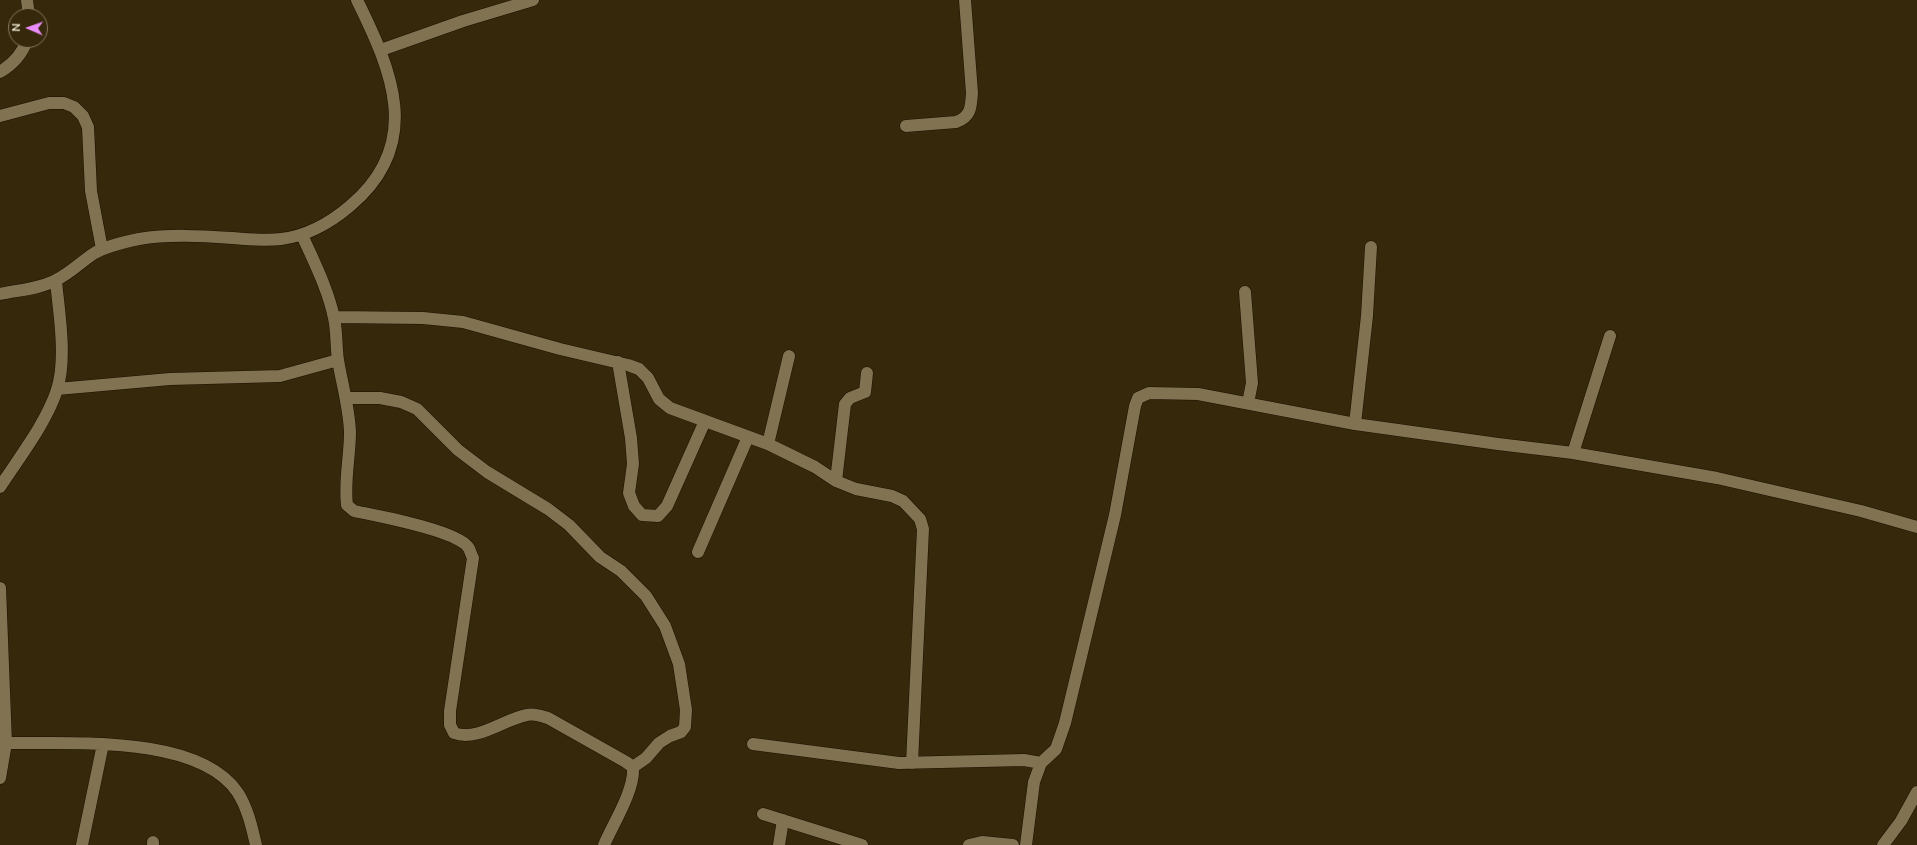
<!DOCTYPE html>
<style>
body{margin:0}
#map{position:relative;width:1917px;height:845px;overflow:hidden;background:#36280a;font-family:"Nunito Sans",sans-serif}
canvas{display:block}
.north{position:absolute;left:8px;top:8px;width:40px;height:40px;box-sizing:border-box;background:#36280a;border:1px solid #83775e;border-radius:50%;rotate:272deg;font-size:11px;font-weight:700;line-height:16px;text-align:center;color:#f6eddc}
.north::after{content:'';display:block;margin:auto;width:14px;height:18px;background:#ea8dfc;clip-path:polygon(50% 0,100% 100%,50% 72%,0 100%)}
</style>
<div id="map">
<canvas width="1917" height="845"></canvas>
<div class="north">N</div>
</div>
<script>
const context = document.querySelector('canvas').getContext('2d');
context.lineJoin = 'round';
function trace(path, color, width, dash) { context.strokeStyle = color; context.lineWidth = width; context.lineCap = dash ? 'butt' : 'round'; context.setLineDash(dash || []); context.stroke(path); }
const minor = new Path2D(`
 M27 0 29 16
 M381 50 463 21 533 0
 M0 72C13 64 22 55 27 40
 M0 116 49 103H64L74 107 83 116 88 127 91 191 102 249
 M906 126 956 122C971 117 971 107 972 93L965 0
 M302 235C314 262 328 289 334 318 337 332 336 346 338 360 342 384 349 407 350 432 350 457 344 481 347 505L354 511C377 516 455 530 468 547 470 549 471 555 473 558L450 711V725L454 733C477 742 504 719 527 715 534 713 541 716 548 718L626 762 633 767C635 790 613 824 604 845
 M1245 292 1252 383 1248 403
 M0 294C18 290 40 289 56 280 69 274 81 262 93 254 106 246 124 242 139 239 169 234 202 236 232 238 248 239 265 241 281 239 307 236 330 223 350 206 424 144 392 71 357 0
 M334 317 423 318 463 322 560 349 628 365 639 369 648 378 659 399 670 408 768 444 815 467 836 481 856 489 892 496 903 501 920 519 923 529 912 763
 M1610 336 1573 453 1717 478 1861 511 1917 527
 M618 362 631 438 633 464 629 493 634 506 642 515 658 516 667 506 705 421
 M57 389 170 379 280 376 338 360
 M347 398H380L401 402 417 409 458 450 487 472 548 509 569 525 600 557 621 571 646 596 665 626 679 664 686 710 685 727 681 732 670 736 659 743 646 758 633 767
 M1355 424 1367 316 1371 247
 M768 444 789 356
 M836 481 845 404 850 398 865 392 867 373
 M0 487C20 456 45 425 57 390 67 358 59 313 56 281
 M698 552 748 437
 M0 588 6 743 0 778
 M6 743C69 744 199 734 238 793 248 809 252 828 256 845
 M753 744 899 763 1024 760 1041 763
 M763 814 862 845
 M82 845 103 744
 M153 845V842
 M779 845 783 820
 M969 845 982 842 1013 845
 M1026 845 1034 782 1041 763 1056 749 1065 723 1115 515 1135 406 1138 398 1149 393 1198 394 1355 424 1498 444 1573 453
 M1883 845 1901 821 1917 792`);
trace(minor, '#1b1100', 13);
trace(minor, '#817252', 12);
</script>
